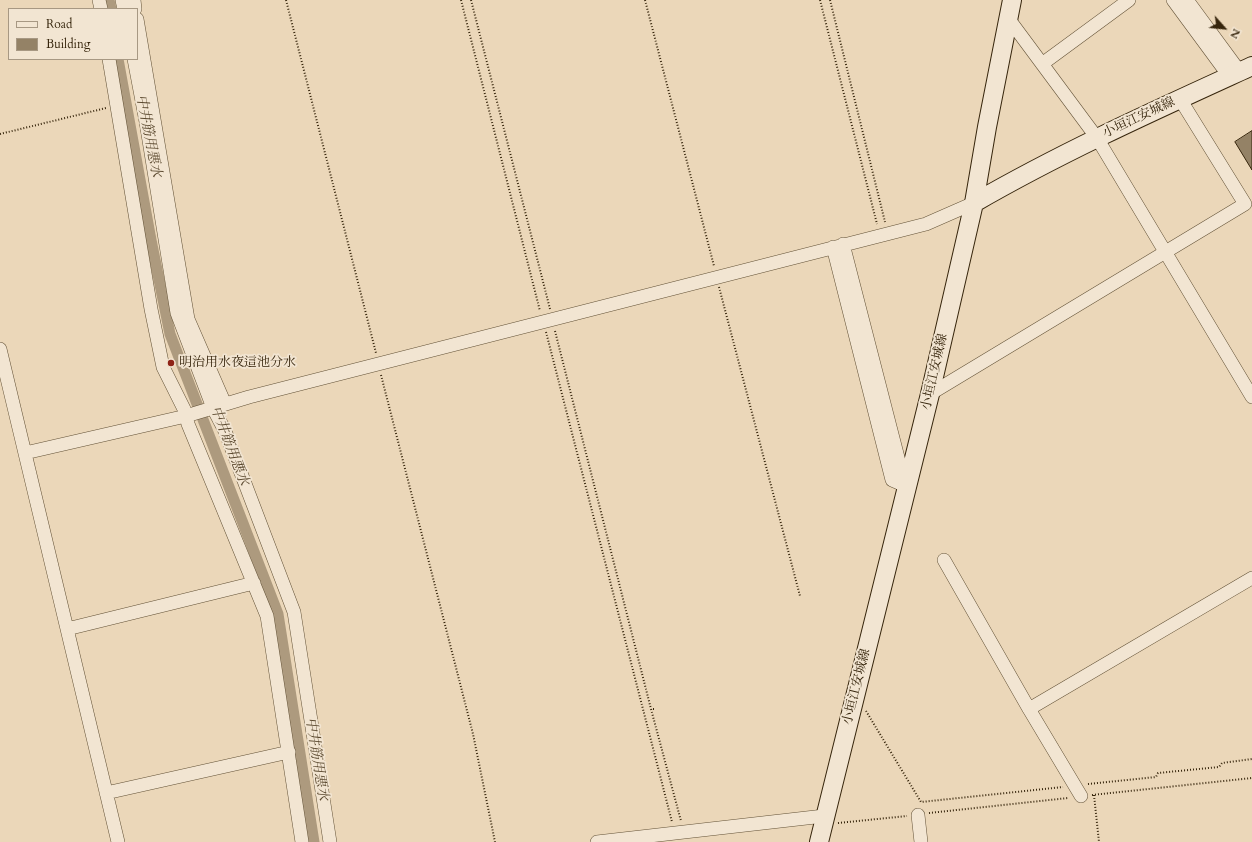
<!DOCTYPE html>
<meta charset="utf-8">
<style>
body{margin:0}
#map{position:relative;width:1252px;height:842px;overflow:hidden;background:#ebd7b9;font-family:Cardo,serif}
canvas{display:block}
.legend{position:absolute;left:8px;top:8px;width:130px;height:52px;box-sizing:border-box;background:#f2e5d2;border:1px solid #a79883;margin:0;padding:5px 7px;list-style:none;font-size:12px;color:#36250c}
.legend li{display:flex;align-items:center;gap:8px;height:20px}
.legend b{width:20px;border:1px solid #a79883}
.north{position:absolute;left:1204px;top:8px;width:40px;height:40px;-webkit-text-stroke:3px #f2e5d2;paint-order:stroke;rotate:117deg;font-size:11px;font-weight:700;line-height:16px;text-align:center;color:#36250c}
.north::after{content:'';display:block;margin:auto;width:14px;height:18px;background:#36250c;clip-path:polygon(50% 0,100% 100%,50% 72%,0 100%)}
</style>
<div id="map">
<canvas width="1252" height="842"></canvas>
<ul class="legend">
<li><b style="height:5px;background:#f2e5d2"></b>Road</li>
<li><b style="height:11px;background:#948266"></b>Building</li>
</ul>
<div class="north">N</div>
</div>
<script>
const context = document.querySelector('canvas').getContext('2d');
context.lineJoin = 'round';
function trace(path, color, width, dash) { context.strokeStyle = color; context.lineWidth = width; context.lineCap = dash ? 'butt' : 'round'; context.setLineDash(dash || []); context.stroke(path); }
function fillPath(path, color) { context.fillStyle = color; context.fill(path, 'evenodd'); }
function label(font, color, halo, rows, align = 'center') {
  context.font = font + ' Cardo,"Noto Serif JP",serif'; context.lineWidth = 3.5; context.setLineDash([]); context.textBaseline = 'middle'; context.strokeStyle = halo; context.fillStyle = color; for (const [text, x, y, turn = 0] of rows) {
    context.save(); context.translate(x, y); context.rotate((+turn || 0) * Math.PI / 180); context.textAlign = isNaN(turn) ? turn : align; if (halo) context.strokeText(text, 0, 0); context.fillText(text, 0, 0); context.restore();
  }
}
trace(new Path2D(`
 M109 0 111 9
 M118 59 151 240 170 334 278 614 314 842`), '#ad9a7e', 11);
const building = new Path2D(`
 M1252 131V170L1235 142Z`);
fillPath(building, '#948266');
trace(building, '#36250c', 1);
const street = new Path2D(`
 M99 0 101 9
 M122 0 124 9
 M134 0 135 9
 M1173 0 1229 76
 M1187 0 1240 72
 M1008 18 1097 138 1252 397
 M137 19 188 319 225 404
 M109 59 151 309 163 367 184 409 188 424 267 616 302 842
 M134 59 146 122 177 313 213 408 225 431 294 612 330 842
 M1042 64 1129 0
 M843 244 902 473 906 486
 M833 247 892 480 906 486
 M0 349 118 842
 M930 394 1245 204 1180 99
 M25 453 186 416 249 397 926 224 974 203
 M944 560 1029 709
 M67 629 254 583
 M106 793 289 752
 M1081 796 1029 709 1252 578
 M918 815 921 842
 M597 842 824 816`);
const secondary = new Path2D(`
 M974 203C1064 151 1158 109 1252 66
 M819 842 930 394 974 203 987 127 1012 0`);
trace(street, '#635237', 14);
trace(secondary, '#36250c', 20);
trace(new Path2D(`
 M286 0 376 353
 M461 0 540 311
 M471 0 550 309
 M645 0 714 266
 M820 0 877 224
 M830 0 885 222
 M0 134 106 108
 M719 287 800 596
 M555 331 651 709
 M546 332 672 822
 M381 375 473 734 495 842
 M654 709H651L681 821
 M866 711 921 802 1063 787
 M1088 784 1156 777 1158 773 1219 767 1222 763 1252 759
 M1092 795 1252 778
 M1094 795 1099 842
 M929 813 1068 798
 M838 823 907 816`), '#36250c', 2, [1, 2]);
trace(street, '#f2e5d2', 13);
trace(secondary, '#f2e5d2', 18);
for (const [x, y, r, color] of [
 [171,363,4,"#8f2418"]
]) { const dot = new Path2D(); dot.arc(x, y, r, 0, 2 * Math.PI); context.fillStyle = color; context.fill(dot); trace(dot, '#f2e5d2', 1.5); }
label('13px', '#36250c', '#f2e5d2', [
 ["小垣江安城線",1139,118,-25],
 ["小垣江安城線",935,372,-77],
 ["小垣江安城線",857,687,-76]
]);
label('13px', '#36250c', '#f2e5d2', [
 ["明治用水夜這池分水",179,363]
], 'left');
label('italic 14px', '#5a482e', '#f2e5d2', [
 ["中井筋用悪水",148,136,79],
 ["中井筋用悪水",229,446,69],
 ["中井筋用悪水",316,759,81]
]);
</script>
